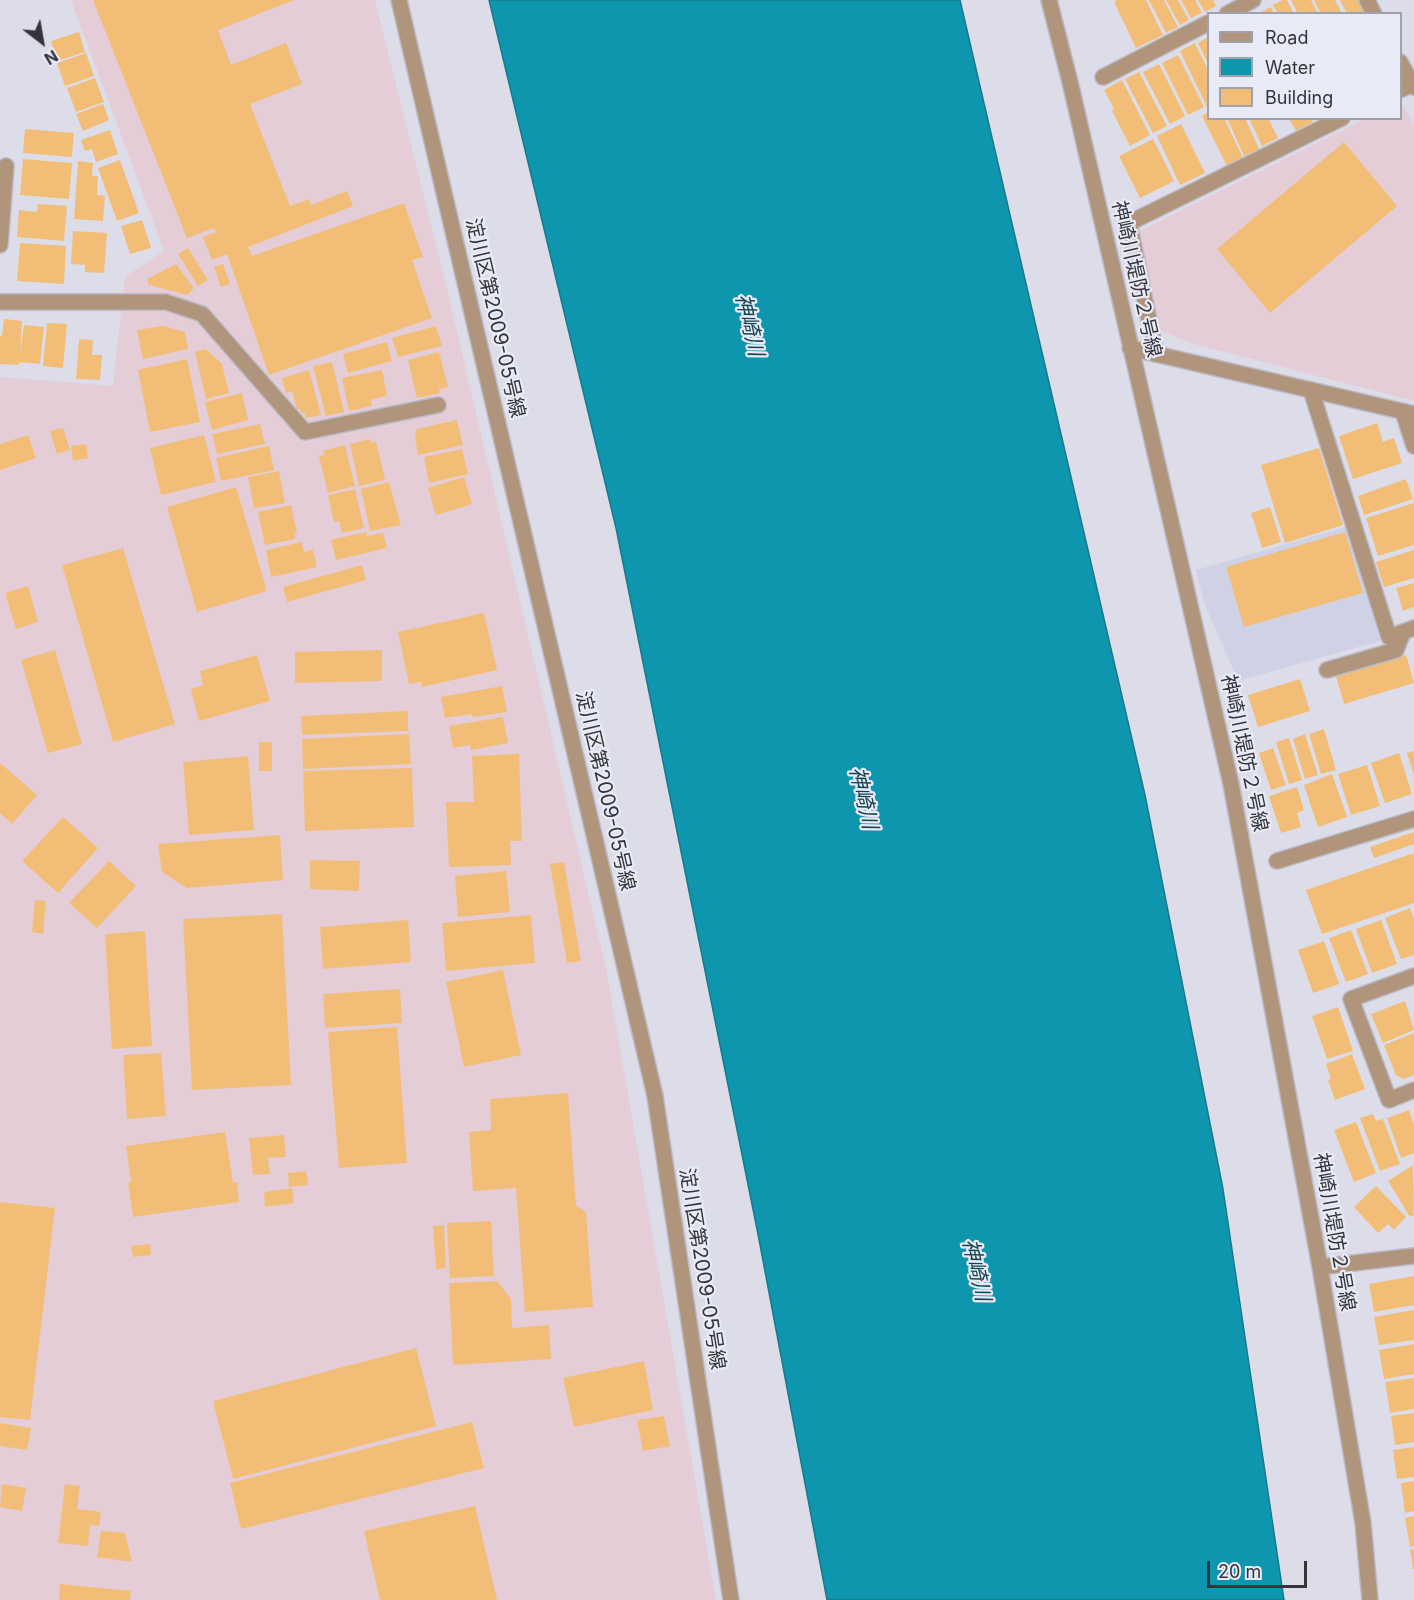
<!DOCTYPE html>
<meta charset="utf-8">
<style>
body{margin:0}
#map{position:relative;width:1414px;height:1600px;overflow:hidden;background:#dcdde9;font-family:Inter,sans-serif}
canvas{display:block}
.legend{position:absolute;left:1207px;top:12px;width:195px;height:108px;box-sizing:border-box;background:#e9eaf7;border:2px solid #a1a1ab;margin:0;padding:8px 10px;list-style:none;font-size:18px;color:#343439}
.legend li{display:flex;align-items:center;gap:12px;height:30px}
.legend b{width:30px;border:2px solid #a1a1ab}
.north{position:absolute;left:12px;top:12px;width:60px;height:60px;-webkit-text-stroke:4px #e9eaf7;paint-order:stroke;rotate:149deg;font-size:16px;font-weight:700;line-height:24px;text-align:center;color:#343439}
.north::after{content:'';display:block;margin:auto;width:21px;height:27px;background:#343439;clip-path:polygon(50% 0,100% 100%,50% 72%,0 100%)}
.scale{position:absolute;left:1207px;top:1561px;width:100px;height:27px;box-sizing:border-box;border:3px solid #343439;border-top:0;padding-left:8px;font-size:18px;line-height:21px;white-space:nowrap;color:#343439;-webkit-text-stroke:4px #e9eaf7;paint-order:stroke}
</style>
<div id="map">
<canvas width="1414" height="1600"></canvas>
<ul class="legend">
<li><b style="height:8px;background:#b0957c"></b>Road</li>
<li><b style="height:16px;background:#0e96ae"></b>Water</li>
<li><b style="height:16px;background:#f2be77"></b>Building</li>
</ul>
<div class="north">N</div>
<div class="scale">20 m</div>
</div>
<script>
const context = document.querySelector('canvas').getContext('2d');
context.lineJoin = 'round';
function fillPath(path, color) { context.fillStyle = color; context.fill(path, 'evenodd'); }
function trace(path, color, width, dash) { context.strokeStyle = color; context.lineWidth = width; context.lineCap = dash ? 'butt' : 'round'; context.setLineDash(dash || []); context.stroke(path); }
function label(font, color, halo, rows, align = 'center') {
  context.font = font + ' Inter,"Noto Sans JP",sans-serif'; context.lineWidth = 4.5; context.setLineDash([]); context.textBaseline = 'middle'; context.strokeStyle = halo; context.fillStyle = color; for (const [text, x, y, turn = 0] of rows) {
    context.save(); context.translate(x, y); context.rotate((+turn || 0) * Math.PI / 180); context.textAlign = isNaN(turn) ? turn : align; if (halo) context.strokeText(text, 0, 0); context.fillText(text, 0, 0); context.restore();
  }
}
fillPath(new Path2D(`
 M1346 527 1380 641 1238 681 1205 605 1196 570Z`), '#cfd1e4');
fillPath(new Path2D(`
 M71 0H375L449 297 607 973 716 1600H0V377L113 386 125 277 164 251Z
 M1401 101 1414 126V401L1190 343 1159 330 1136 233 1365 119 1400 118Z`), '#e5cdd8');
const water = new Path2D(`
 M489 0H960L1145 795 1223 1189 1284 1600H827L758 1234 616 528Z`);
fillPath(water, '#0e96ae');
trace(water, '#19798b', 1.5);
fillPath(new Path2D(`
 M93 0H294L218 30 231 65 286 43 302 84 250 104 290 206 309 199 311 205 347 191 353 206 248 247 252 256 404 203 423 257 412 260 432 318 269 375 227 254 212 260 203 237 216 232 214 228 187 238Z
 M1117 0H1146L1163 35 1136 48 1114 2Z
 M1149 0H1164L1178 27 1166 33Z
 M1166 0H1178L1189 20 1180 25Z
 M1181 0H1195L1202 13 1191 18Z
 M1198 0H1213L1216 6 1205 12Z
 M1283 0H1287L1294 14H1278L1273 5Z
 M1291 0H1311L1318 14H1298Z
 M1314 0H1335L1342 14H1321Z
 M1340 0H1358L1365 14H1347Z
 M1271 7 1274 14H1257Z
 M79 32 85 52 57 61 51 41Z
 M1208 37V64L1198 43Z
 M1195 43 1208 70V109L1180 51Z
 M86 53 94 76 65 86 57 63Z
 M1178 55 1204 107 1188 115 1162 63Z
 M1159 64 1185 116 1170 124 1143 72Z
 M1139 72 1167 126 1153 133 1125 79Z
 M95 78 104 102 76 112 67 88Z
 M1122 80 1150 135 1130 146 1112 111 1114 109 1104 90Z
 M103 104 109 120 83 131 76 114Z
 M1208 112V118H1224L1243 158 1227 166 1202 116Z
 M1227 118H1245L1259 149 1244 156Z
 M1249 118H1268L1278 138 1262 146Z
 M1289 118H1311L1313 122 1296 131Z
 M1181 124 1205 173 1180 185 1157 136Z
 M25 129 74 133 72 157 23 153Z
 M110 130 118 154 96 162 92 149 85 151 81 140Z
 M1153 139 1174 181 1140 198 1119 156Z
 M1344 142 1397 206 1270 313 1217 249Z
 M23 159 72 163 69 199 20 195Z
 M120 160 139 213 117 221 98 168Z
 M78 161 93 163 92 176H98L97 195 105 196 103 221 74 219Z
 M38 204 67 206 64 241 17 237 19 210 37 212Z
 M142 220 151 248 130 254 121 226Z
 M73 231 107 233 104 273 85 272V265L71 264Z
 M20 243 66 246 64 284 17 281Z
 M188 248 208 280 198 286 178 254Z
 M176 264 194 288 187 295 149 285 147 279Z
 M223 264 230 284 221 287 214 267Z
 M4 319 22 321 20 353 24 325 44 327 40 364 19 362V365L0 364V336H2Z
 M47 323 67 324 63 368 43 366Z
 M163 326 185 332 188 349 143 359 137 330Z
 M436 326 442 346 398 357 392 338Z
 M79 339 93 340 92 355H102L100 380 76 379Z
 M387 342 392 361 348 373 343 354Z
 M206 349 222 364 229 393 206 399 195 352Z
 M439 352 448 387 439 389 440 393 417 398 408 360Z
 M187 359 200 422 150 432 138 370Z
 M332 362 344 412 326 416 313 366Z
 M309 370 321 415 306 418 305 412 302 414 300 409H297L292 391 286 393 282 378Z
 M382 370 387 396 371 400 372 406 349 411 342 378Z
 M242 393 248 420 212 430 205 402Z
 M457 420 463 445 418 455 415 435 417 429Z
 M1377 423 1383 442 1394 438 1402 463 1353 479 1339 436Z
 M260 424 265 444 217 454 212 434Z
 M63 428 70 450 57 454 50 431Z
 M28 435 36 458 0 470V444Z
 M204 435 216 482 161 495 150 448Z
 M370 439 371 443 376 441 385 480 359 486 350 444Z
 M86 444 88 458 73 461 71 446Z
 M345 445 355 486 328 493 319 456 325 455 323 451Z
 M269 446 274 470 221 481 216 458Z
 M1319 448 1343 525 1285 543 1261 465Z
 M462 449 468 474 429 483 424 457Z
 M279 471 285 503 254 508 248 477Z
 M464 477 472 504 436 515 428 488Z
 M1406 479 1413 499 1364 515 1358 496Z
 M389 482 401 525 370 531 361 489Z
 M236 487 267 591 197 612 167 507Z
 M355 489 364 528 342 533 339 521 334 522 328 495Z
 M1414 503V545L1378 556 1366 518Z
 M291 505 297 533H294L295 539 265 545 258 512Z
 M1270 507 1281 542 1262 548 1251 513Z
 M366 532 367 536 383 533 387 548 336 560 331 540Z
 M1345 532 1363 593 1244 627 1226 567Z
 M302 542 304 552 313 550 317 567 271 577 266 550Z
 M123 548 175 724 113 742 62 565Z
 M1414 550V578L1384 587 1376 562Z
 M362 565 366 580 287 602 283 587Z
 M1414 583V607L1403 611 1396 588Z
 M28 586 38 622 16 629 5 593Z
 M484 613 497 670 422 687 421 682 409 684 398 632Z
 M55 650 82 744 48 753 21 660Z
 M382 650V681L295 683V652Z
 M257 655 270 701 199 721 191 689 203 685 200 671Z
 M1406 655 1414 683 1344 704 1336 676Z
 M1300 679 1310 711 1258 727 1248 695Z
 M502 686 507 712 473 717 472 714 445 718 441 697Z
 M408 711V731L302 735 301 716Z
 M503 717 508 743 471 750 470 745 453 748 449 726Z
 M1324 729 1336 770 1321 774 1309 734Z
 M409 734 411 764 303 769 302 739Z
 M1305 734 1318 775 1305 779 1293 739Z
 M1289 738 1302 780 1289 784 1276 742Z
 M259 742H272V771H259Z
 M1273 748 1286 785 1271 790 1259 753Z
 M1414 751V775L1407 753Z
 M1399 753 1412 794 1385 803 1371 763Z
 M519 754 522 841H510L511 865 449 867 446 802H474L472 756Z
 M248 756 254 830 189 835 183 762Z
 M0 763 37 795 12 824 0 813Z
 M1367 765 1380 806 1351 815 1338 774Z
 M412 768 414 827 305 831 303 771Z
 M1332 774 1347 817 1318 827 1304 785Z
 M1297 787 1304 810 1297 813 1301 827 1281 833 1269 796Z
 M63 817 98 848 58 893 22 861Z
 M1414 832V844L1374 858 1370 847Z
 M280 835 283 880 187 888 162 872 158 844Z
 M1414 853V903L1322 934 1306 890Z
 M310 860 360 861 359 891 310 889Z
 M109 861 136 886 97 928 69 903Z
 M564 862 581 961 567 963 550 864Z
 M506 871 510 912 458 917 455 876Z
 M35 900 46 901 43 934 32 932Z
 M1410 908 1414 919V955L1401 959 1385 918Z
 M282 914 291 1085 192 1090 183 919Z
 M531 915 535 963 446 971 442 923Z
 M408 920 411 962 323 969 320 927Z
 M1381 920 1397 964 1372 973 1356 929Z
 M1351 930 1368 974 1346 982 1329 938Z
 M145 931 152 1046 112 1049 105 934Z
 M1324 941 1339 984 1313 993 1298 950Z
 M503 970 521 1055 464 1067 446 982Z
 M400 989 402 1023 325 1028 323 994Z
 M1405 1001 1414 1030 1383 1043 1371 1014Z
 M1338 1007 1353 1051 1327 1059 1312 1016Z
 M397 1027 407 1163 339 1168 328 1032Z
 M1414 1033V1075L1403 1079 1396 1075 1384 1045Z
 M161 1053 166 1116 127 1119 123 1055Z
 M1352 1054 1365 1089 1335 1100 1328 1080 1331 1079 1326 1064Z
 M568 1093 576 1206 586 1212 593 1307 525 1312 516 1188 473 1191 469 1132 491 1130 490 1099Z
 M1409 1110 1414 1125V1153L1401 1158 1387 1118Z
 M1373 1114 1376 1121 1383 1119 1400 1164 1380 1171 1360 1118Z
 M1356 1122 1376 1173 1354 1182 1334 1130Z
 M225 1132 233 1183 237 1182 239 1202 133 1217 128 1183 131 1182 126 1146Z
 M284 1135 286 1157 268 1158 270 1174 253 1175 249 1138Z
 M1413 1165 1414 1215 1410 1217 1388 1181Z
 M306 1171 308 1185 289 1187 288 1173Z
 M1376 1186 1406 1217 1394 1230 1388 1224 1378 1233 1354 1207Z
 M292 1188 294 1203 265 1207 264 1192Z
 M0 1202 55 1208 30 1420 0 1417Z
 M491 1221 494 1276 450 1278 447 1223Z
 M444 1225 446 1268 436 1269 433 1226Z
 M150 1244 151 1255 133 1257 131 1246Z
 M1414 1276V1305L1374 1312 1369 1284Z
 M497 1281 511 1299 512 1328 549 1325 551 1359 453 1365 449 1283Z
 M1414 1310V1340L1379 1345 1374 1317Z
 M1414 1344V1374L1384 1379 1379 1350Z
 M416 1348 436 1426 233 1479 213 1401Z
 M644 1361 653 1410 574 1427 563 1378Z
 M1414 1378V1409L1390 1413 1385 1382Z
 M1414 1413V1442L1395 1445 1391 1416Z
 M664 1416 670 1446 643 1451 637 1420Z
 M472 1422 484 1468 241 1529 230 1483Z
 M0 1423 31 1428 27 1450 0 1446Z
 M1414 1447V1477L1397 1479 1393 1450Z
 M1414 1481V1511L1405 1513 1401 1483Z
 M2 1484 26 1488 22 1511 0 1507Z
 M65 1484 80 1486 77 1509 101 1512 99 1526 90 1525 88 1546 58 1543Z
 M475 1506 497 1600H380L364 1531Z
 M1414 1516V1546L1410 1547 1405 1518Z
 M101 1531 125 1533 132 1562 97 1557Z
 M1414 1549V1569H1413L1410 1550Z
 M60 1584 131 1591 130 1600H59Z`), '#f2be77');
const service = new Path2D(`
 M1227 14 1253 0
 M1103 77 1208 23
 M1400 90 1412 84
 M0 245 6 166
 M1156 354 1129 223 1342 118
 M1311 390 1389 637 1414 628
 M1327 670 1396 650 1403 632
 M1277 861 1414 819`);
const minor = new Path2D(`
 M1049 0 1071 86 1231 784 1320 1267 1363 1523 1370 1600
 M1367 0 1374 14
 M1400 62 1414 87
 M0 302H166L202 314 305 432 438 405
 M1130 348 1414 414
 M1403 412 1414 446
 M1414 976 1351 999 1389 1100 1414 1090
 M1320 1267 1414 1256`);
const tertiary = new Path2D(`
 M399 0 655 1096 731 1600`);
trace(service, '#babbc6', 18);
trace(minor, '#babbc6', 18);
trace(tertiary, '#babbc6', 18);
trace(service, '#b0957c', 15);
trace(minor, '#b0957c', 15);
trace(tertiary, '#b0957c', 15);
label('20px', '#343439', '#e9eaf7', [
 ["神崎川堤防２号線",1136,279,77],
 ["淀川区第2009-05号線",495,318,77],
 ["神崎川堤防２号線",1244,753,78],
 ["淀川区第2009-05号線",605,791,77],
 ["神崎川堤防２号線",1334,1232,80],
 ["淀川区第2009-05号線",702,1269,81]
]);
label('italic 21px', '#134550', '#e9eaf7', [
 ["神崎川",749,325,77],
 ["神崎川",863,798,77],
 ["神崎川",976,1270,77]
]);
</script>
